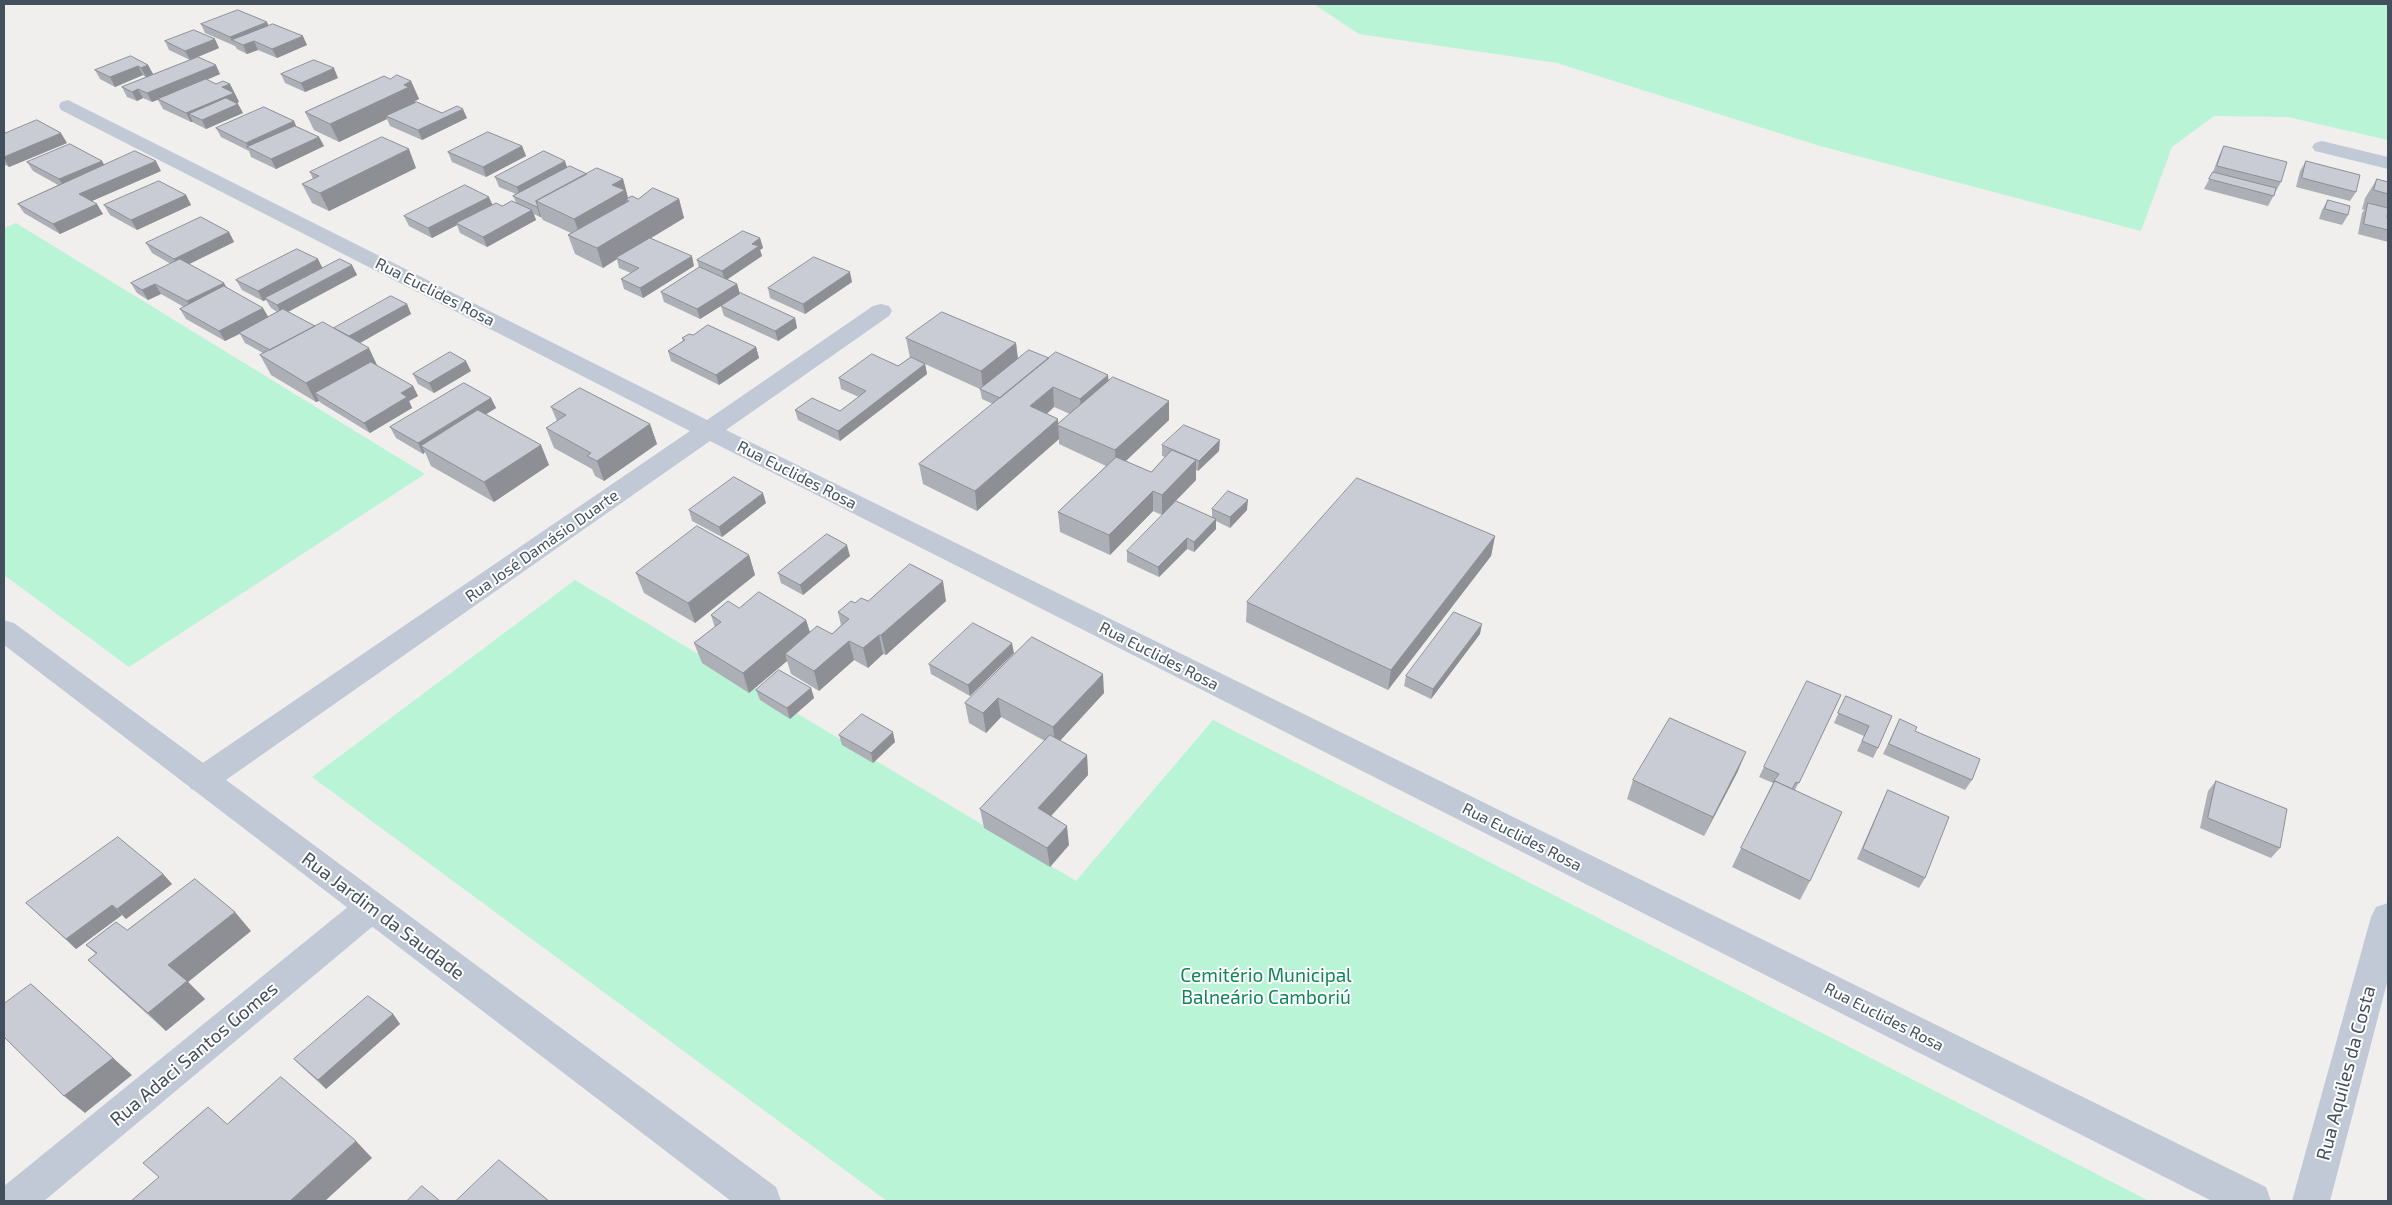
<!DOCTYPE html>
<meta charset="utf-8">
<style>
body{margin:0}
#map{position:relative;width:2392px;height:1205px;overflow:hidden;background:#f1eeee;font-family:"Exo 2",sans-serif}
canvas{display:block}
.frame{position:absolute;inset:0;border:5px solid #444f5e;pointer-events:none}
</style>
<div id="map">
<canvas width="2392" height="1205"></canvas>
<div class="frame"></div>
</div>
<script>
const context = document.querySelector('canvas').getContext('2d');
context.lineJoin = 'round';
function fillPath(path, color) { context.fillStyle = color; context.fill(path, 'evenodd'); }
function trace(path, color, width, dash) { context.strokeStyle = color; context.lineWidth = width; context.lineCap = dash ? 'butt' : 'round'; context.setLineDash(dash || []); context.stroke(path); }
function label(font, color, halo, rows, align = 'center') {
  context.font = font + ' "Exo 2",sans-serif'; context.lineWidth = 4; context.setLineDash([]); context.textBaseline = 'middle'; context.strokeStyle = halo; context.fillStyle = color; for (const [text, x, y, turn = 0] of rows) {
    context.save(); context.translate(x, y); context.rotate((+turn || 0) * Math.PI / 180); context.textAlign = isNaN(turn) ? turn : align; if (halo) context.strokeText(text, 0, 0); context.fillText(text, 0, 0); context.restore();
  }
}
fillPath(new Path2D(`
 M1314 4H2388V140L2288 117 2214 116 2172 147 2141 231 1820 146 1557 63 1359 34Z
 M16 223 425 474 129 667 4 575V228Z
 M575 580 1076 881 1213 720 2149 1201H887L312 777Z`), '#b8f4d5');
fillPath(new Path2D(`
 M68 100 707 420 873 306 881 304 889 306 892 311 889 316 726 430 2266 1187 2271 1201H2212L710 441 213 789 202 792 191 789 187 780 191 771 690 431 61 110 59 106 61 102Z
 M2322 141 2388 157V169L2315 151 2312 147 2315 143Z
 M372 893 384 897 388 907 384 917 44 1201H4V1186L360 897Z
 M2388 903V979L2330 1201H2292L2371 917 2376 907Z`), '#c0c9d5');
fillPath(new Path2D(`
 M4 620 14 623 776 1187 781 1201H731L4 645Z`), '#c0c9d5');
fillPath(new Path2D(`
 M201 24 269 26 307 45 277 58 258 50 247 54 237 49 235 46 205 33Z
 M165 41 219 48 198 57 220 74 207 80 216 84H230L239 102 236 103 238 104 243 113 206 129 194 123 193 122H191L163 109 158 100 152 102 143 98 137 101 127 97 122 87 190 60 169 50Z
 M148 65 153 74 146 77 143 75 115 87 100 79 95 70Z
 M281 74 338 78 305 92 285 83Z
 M390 79 411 81 419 99 415 101 416 103 442 113 467 118 422 140 390 126 387 119 339 142 314 130 305 112Z
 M294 121 296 126 319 137 324 146 276 169 251 157 249 151 221 137 216 128Z
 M4 134 67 143 9 167 4 164Z
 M522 146 526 156 486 177 452 162 448 152Z
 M2224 146 2281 182 2268 206 2204 189 2213 172 2219 156Z
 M102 161 104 165 161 171 92 201 103 214 60 234 24 213 18 204 58 185 33 171 27 162Z
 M2306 161 2356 192 2350 201 2296 187 2300 171Z
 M567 167 587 174 623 179 628 198 638 199H679L684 218 651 238 694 266 643 298 624 289 621 279 631 273 619 268 617 259 603 268 575 254 568 235 571 233 543 220 541 217H540L534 214 536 220 487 247 460 233 457 225 432 238 409 226 404 216 492 204 502 206 516 202 513 196 516 194 499 187 495 177Z
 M416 168 329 211 312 203 302 184 313 179 310 172Z
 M2377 179 2388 182V216L2387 218 2388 219V242L2358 234 2362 213 2364 210 2362 209 2365 198Z
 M186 195 191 205 137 230 110 215 104 205Z
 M2328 200 2348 215 2342 225 2319 219 2322 210Z
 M229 232 234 242 189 264 227 288 268 317 277 312 271 308 266 300 263 301 242 290 236 280 323 268 352 265 357 275 288 312 315 326 334 328 407 304 411 314 360 343 377 366 413 386 418 396 409 401 412 408 370 433 321 403 319 401 316 402 271 375 260 355 263 353 245 343 240 334 225 341 186 319 180 309 184 307 161 294 148 300 137 293 131 283 171 264 152 253 146 243Z
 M760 238 763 248 760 250 762 256 727 279 737 284 740 294 700 319 664 302 661 292 699 268 697 260Z
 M852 282 805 314 770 298 768 288Z
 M721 306 795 318 797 328 778 341 724 316Z
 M682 338 756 347 759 358 719 385 671 361 668 351 683 341Z
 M906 338 1016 343 1018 358H1049L1109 380 1169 401V420L1126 461 1151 472 1165 457 1162 456V445L1219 451 1198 471 1196 470V480L1162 515 1153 511 1110 555 1060 532 1058 512 1106 466 1059 444V439L977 511 923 484 919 464 993 404 982 399 980 389 925 364 927 374 840 441 798 420 795 410 840 411 859 397 841 389 839 378 898 366 910 358ZM1054 407 1070 414 1058 424 1047 414Z
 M471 371 434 393 418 384 413 374Z
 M491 398 496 408 486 414 541 445 549 465 494 502 431 466 425 452 423 454 396 438 390 427Z
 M551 407 650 424 657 444 604 481 595 476 592 469 554 448 546 428 557 421Z
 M766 503 722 537 692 521 689 510Z
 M1212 509 1247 510 1230 528 1216 521V529L1194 552 1187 549 1159 577 1127 562V551L1212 517Z
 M1495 536 1491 556 1388 690 1246 622 1247 602Z
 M749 555 755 575 695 623 644 593 636 573Z
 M850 556 803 595 781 583 778 573Z
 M868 601H946L886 655 883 654 868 668 854 660 819 691 791 674 787 661 749 693 702 663 694 643 715 628 711 615 739 608 806 620 810 632 832 634 841 625 838 612Z
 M1480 634 1431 699 1404 686 1406 676Z
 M1032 637 1104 693 1060 741 1087 755 1088 775 1051 816 1069 845 1050 867 984 828 980 809 1045 741 1001 717 986 733 969 723 965 703Z
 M1014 653 970 696 931 674 929 664Z
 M811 688 814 698 790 719 760 700 756 690Z
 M1841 695 1795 790 1810 881 1800 900 1732 867 1773 783 1759 777 1764 767Z
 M1846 696 1892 716 1878 748 1873 758 1857 751 1864 736 1834 723Z
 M1900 719 1972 780 1965 790 1883 754Z
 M839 735 895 742 873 763 842 745Z
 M1738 771 1704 836 1627 799 1633 780Z
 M2216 781 2280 848 2271 858 2200 828 2208 791Z
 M1888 790 1925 878 1919 888 1857 859 1883 800Z
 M163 874 172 884 126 919 122 915 76 949 26 903Z
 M127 930 251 931 188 982 205 999 166 1031 107 978 88 960 96 954 86 945Z
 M393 1014 400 1024 326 1089 303 1068 294 1059Z`), '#adafb7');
fillPath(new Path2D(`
 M267 22 271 31 232 40 235 46 230 37Z
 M303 36 307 45 277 58 272 49Z
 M215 39 219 48 190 60 185 51Z
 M254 41 258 50 247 54 243 45Z
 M148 65 153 74 146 77 141 68Z
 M216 65 220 74 152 102 147 93Z
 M138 66 143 75 115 87 110 77Z
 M334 68 338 78 305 92 301 83Z
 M411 81 419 99 415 101 417 105 386 116 387 119 339 142 330 124Z
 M230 84 239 102 200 119 189 114 193 122H191L186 113 222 87Z
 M138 89 143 98 137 101 132 92Z
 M238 104 243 113 206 129 202 120Z
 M463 109 467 118 422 140 418 130Z
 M294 121 298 131 249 148 246 143Z
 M61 133 67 143 9 167 4 158V157Z
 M319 137 324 146 276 169 271 159Z
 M522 146 526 156 486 177 483 167Z
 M409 149 416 168 329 211 320 193Z
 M102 161 107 170 65 189 59 179Z
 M156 161 161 171 85 204 79 194Z
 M565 161 568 170 520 196 517 187Z
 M623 179 628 198 626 199 629 210 581 238 574 219 612 185Z
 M186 195 191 205 137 230 131 220Z
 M489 197 493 206 456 223 457 225 432 238 428 228Z
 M679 199 684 218 618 258H616L617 259 603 268 597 248Z
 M97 204 103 214 60 234 53 224Z
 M537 207H538L541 217H540Z
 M532 210 536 220 487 247 483 237Z
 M229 232 234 242 179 269 174 259Z
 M760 238 763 248 760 250 762 256 725 281 722 271 752 244Z
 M692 256 694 266 643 298 640 288Z
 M318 259 323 269 265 298 266 300 263 301 258 291Z
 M352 265 357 275 282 315 277 305Z
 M850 272 852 282 805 314 803 304Z
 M224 283 230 293 193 312 187 301Z
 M155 284 161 294 148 300 142 290Z
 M737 284 740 294 700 319 697 309Z
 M407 304 411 314 351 348 346 338Z
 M263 308 269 318 225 341 219 331Z
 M795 318 797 328 778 341 775 331Z
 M1016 343 1018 362 983 390 981 371Z
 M756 347 759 358 719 385 716 375Z
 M369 348 378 367 315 393 319 401 316 402 306 383Z
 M466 361 471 371 434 393 429 383Z
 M925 364 927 374 840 441 838 431Z
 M1108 375 1110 394 1082 419 1080 399Z
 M413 386 418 396 409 401 412 408 370 433 364 423 401 393Z
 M1053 387 1054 407 1032 426 1030 406Z
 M491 398 496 408 429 450 421 446 425 452 423 454 418 443Z
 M1169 401V420L1116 470 1115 450Z
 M1058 419 1059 439 977 511 975 491Z
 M650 424 657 444 604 481 597 461Z
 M1220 440 1219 451 1198 471 1199 461Z
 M541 445 549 465 494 502 484 482Z
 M1196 460V480L1162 515V495Z
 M1153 491V511L1110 555 1109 535Z
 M763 493 766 503 722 537 719 527Z
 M1248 500 1247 510 1230 528V517Z
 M1216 519V529L1194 552V542Z
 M1495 536 1491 556 1388 690 1391 670Z
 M1187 538V549L1159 577 1158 567Z
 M847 545 850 556 803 595 800 585Z
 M749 555 755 575 695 623 688 603Z
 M943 581 946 601 886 655 881 635Z
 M806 620 812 639 785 654 787 661 749 693 743 673Z
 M1482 624 1480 634 1431 699 1433 689Z
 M879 635 883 654 868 668 863 648Z
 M849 641 854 660 819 691 814 671Z
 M1012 643 1014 653 970 696 968 685Z
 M1103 674 1104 693 1055 746 1053 727Z
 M811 688 814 698 790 719 787 708Z
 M998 698 1001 717 986 733 983 713Z
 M893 732 895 742 873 763 871 753Z
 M1746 752 1738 771 1704 836 1713 817Z
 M1087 755 1088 775 1041 827 1038 808Z
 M1067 826 1069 845 1050 867 1047 848Z
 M163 874 172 884 126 919 117 909Z
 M112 905 122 915 76 949 66 939Z
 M235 912 251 931 188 982 205 999 166 1031 148 1013 168 965Z
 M31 984 132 1075 85 1113 64 1096Z
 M393 1014 400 1024 326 1089 318 1080Z
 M356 1141 372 1158 325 1201H290Z`), '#8d8f95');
const building = new Path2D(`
 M238 10 267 22 230 37 201 24Z
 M273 24 303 36 272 49 254 41 243 45 232 40Z
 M194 30 215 39 185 51 165 41Z
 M131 56 148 65 141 68 138 66 110 77 95 70Z
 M198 57 216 65 147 93 138 89 132 92 122 87Z
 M314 60 334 68 301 83 281 74Z
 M397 75 411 81 404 85 409 87 330 124 305 112 384 76 390 79Z
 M206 79 216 84 223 81 230 84 222 87 234 93 186 113 158 99Z
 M226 98 238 104 202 120 189 114Z
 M417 102 442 113 457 106 463 109 418 130 386 116Z
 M264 107 294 121 246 143 216 128Z
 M37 120 61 133 4 157V134Z
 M295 126 319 137 271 159 247 147Z
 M488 132 522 146 483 167 448 152Z
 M382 137 409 149 320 193 302 184 319 176 310 172Z
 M70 144 102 161 59 179 27 162Z
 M2224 146 2287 162 2281 182 2217 166Z
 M135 151 156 161 79 194 97 204 53 224 18 204Z
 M544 151 565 161 517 187 495 177Z
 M2306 161 2360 175 2356 192 2302 178Z
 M570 166 587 174 536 201 538 207H537L513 196Z
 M597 168 623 179 612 185 625 190 574 219 536 201Z
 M2213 172 2276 188 2274 196 2209 179Z
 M2377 179 2388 182V194L2374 190Z
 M159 181 186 195 131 220 104 205Z
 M465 185 489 197 428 228 404 216Z
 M653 188 679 199 597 248 568 235 629 201 626 199 632 196 638 199Z
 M2328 200 2350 206 2348 215 2325 209Z
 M512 201 532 210 483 237 456 223 496 203 502 206Z
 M2368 203 2388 208 2387 218 2388 219V230L2364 224Z
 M201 217 229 232 174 259 146 243Z
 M743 231 760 238 752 244 759 246 722 271 697 260Z
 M650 238 692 256 640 288 621 279 639 268 616 258Z
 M297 249 318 259 258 291 236 280Z
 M814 257 850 272 803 304 768 288Z
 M180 259 224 283 187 301 155 284 142 290 131 283Z
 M340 259 352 265 277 305 265 298Z
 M700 267 737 284 697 309 661 292Z
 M224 286 263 308 219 331 180 309Z
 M741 293 795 318 775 331 721 306Z
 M391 296 407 304 349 336 334 328Z
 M283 309 315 326 270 350 239 333Z
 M942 312 1016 343 981 371 906 338Z
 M323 322 369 348 306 383 260 355Z
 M708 325 756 347 716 375 668 351 685 340 682 338 689 334 693 335Z
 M1029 350 1049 358 1000 398 980 389Z
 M450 352 466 361 429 383 413 374Z
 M1056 352 1108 375 1080 399 1053 387 1030 406 1058 419 975 491 919 464Z
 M872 354 898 366 911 357 925 364 838 431 795 410 812 398 840 411 866 391 839 378Z
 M371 362 413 386 401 393 407 397 364 423 315 393Z
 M1113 377 1169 401 1115 450 1057 425Z
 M464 383 491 398 418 443 390 427Z
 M580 388 650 424 597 461 587 456 591 453 546 428 566 415 551 407Z
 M478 410 541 445 484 482 421 446Z
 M1184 425 1220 440 1199 461 1162 445Z
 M1172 450 1196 460 1162 495 1153 491 1109 535 1058 512 1116 457 1151 472Z
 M734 477 763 493 719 527 689 510Z
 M1357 478 1495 536 1391 670 1247 602Z
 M1228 491 1248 500 1230 517 1212 509Z
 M1176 501 1216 519 1194 542 1187 538 1158 567 1127 551Z
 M697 526 749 555 688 603 636 573Z
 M827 534 847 545 800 585 778 573Z
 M910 564 943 581 881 635H879L863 648 849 641 814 671 785 654 817 626 832 634 849 619 838 612 851 601 855 603 861 598 868 601Z
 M759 592 806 620 743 673 694 643 721 622 711 615 728 601 739 608Z
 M1454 612 1482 624 1433 689 1406 676Z
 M973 623 1012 643 968 685 929 664Z
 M1032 637 1103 674 1053 727 998 698 983 713 965 703Z
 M779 670 811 688 787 708 756 690Z
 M1807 681 1841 695 1799 783 1796 782 1792 789 1775 781 1773 782 1779 774 1764 767Z
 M1846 696 1892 716 1878 748 1862 741 1869 726 1838 713Z
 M862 714 893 732 871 753 839 735Z
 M1670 718 1746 752 1713 817 1633 780Z
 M1900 719 1917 727 1915 731 1980 759 1972 780 1889 744Z
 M1050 735 1087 755 1038 808 1067 826 1047 848 980 809Z
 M1775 781 1842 812 1810 881 1741 848Z
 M2216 781 2287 809 2280 848 2208 818Z
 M1888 790 1949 817 1925 878 1863 849Z
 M118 837 163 874 117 909 112 905 66 939 26 903Z
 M195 879 235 912 168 965 187 981 148 1013 88 960 97 953 86 945 116 922 127 930Z
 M31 984 113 1058 64 1096 4 1037V1004Z
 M368 996 393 1014 318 1080 294 1059Z
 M281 1077 356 1141 290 1201H131L159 1177 143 1163 208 1107 227 1124Z
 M499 1160 549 1201H456Z
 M422 1186 440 1201H407Z`);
fillPath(building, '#c9ccd5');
trace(building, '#8d8f95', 1);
label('16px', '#444f5e', '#fff', [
 ["Rua Euclides Rosa",435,292,27],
 ["Rua Euclides Rosa",797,475,27],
 ["Rua José Damásio Duarte",542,546,-35],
 ["Rua Euclides Rosa",1159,656,27],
 ["Rua Euclides Rosa",1522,837,27],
 ["Rua Euclides Rosa",1884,1017,27]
]);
label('19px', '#444f5e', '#fff', [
 ["Rua Jardim da Saudade",383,916,37],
 ["Rua Adaci Santos Gomes",194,1054,-40],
 ["Rua Aquiles da Costa",2346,1073,-75]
]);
label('19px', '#0d8756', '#fff', [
 ["Cemitério Municipal",1266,976],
 ["Balneário Camboriú",1266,998]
]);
</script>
